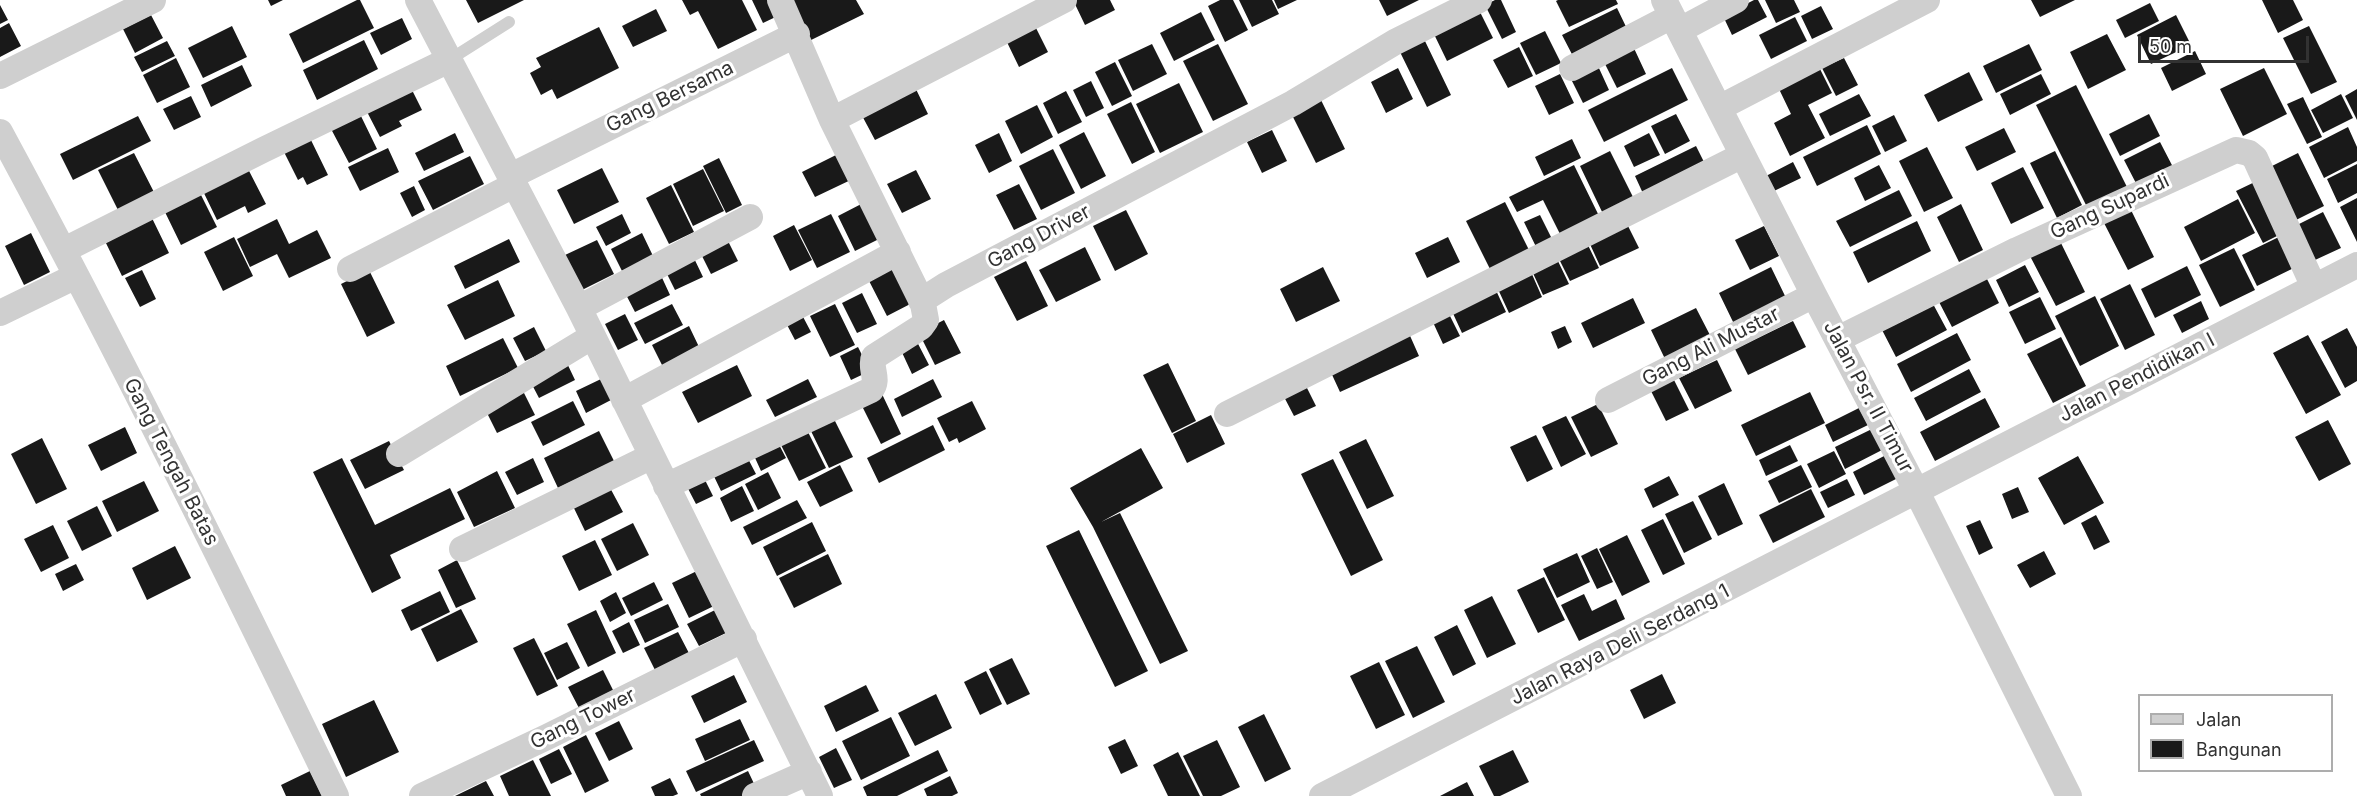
<!DOCTYPE html>
<style>
body{margin:0}
#map{position:relative;width:2357px;height:796px;overflow:hidden;background:#fff;font-family:Inter,sans-serif}
canvas{display:block}
.legend{position:absolute;left:2138px;top:694px;width:195px;height:78px;box-sizing:border-box;background:#fff;border:2px solid #adadad;margin:0;padding:8px 10px;list-style:none;font-size:18px;color:#323232}
.legend li{display:flex;align-items:center;gap:12px;height:30px}
.legend b{width:30px;border:2px solid #adadad}
.scale{position:absolute;left:2138px;top:36px;width:171px;height:27px;box-sizing:border-box;border:3px solid #323232;border-top:0;padding-left:8px;font-size:18px;line-height:21px;white-space:nowrap;color:#323232;-webkit-text-stroke:4px #fff;paint-order:stroke}
</style>
<div id="map">
<canvas width="2357" height="796"></canvas>
<ul class="legend">
<li><b style="height:8px;background:#cfcfcf"></b>Jalan</li>
<li><b style="height:16px;background:#191919"></b>Bangunan</li>
</ul>
<div class="scale">50 m</div>
</div>
<script>
const context = document.querySelector('canvas').getContext('2d');
context.lineJoin = 'round';
function fillPath(path, color) { context.fillStyle = color; context.fill(path, 'evenodd'); }
function trace(path, color, width, dash) { context.strokeStyle = color; context.lineWidth = width; context.lineCap = dash ? 'butt' : 'round'; context.setLineDash(dash || []); context.stroke(path); }
function label(font, color, halo, rows, align = 'center') {
  context.font = font + ' Inter,sans-serif'; context.lineWidth = 6; context.setLineDash([]); context.textBaseline = 'middle'; context.strokeStyle = halo; context.fillStyle = color; for (const [text, x, y, turn = 0] of rows) {
    context.save(); context.translate(x, y); context.rotate((+turn || 0) * Math.PI / 180); context.textAlign = isNaN(turn) ? turn : align; if (halo) context.strokeText(text, 0, 0); context.fillText(text, 0, 0); context.restore();
  }
}
fillPath(new Path2D(`
 M268 0H283L271 6Z
 M357 0H360L374 28 303 63 289 34Z
 M466 0H524L478 23Z
 M682 0H742L757 30 718 49 698 11 690 15Z
 M752 0H777L784 13 763 23Z
 M786 0H856L864 14 807 42Z
 M1073 0H1110L1115 10 1085 25Z
 M1220 0H1233L1248 30 1225 42 1208 6Z
 M1239 0H1272L1279 14 1252 27Z
 M1274 0H1297L1278 9Z
 M1379 0H1419L1387 16Z
 M1495 0H1501L1516 32 1502 39 1485 5Z
 M1558 0H1616L1618 4 1569 27 1556 1Z
 M1754 0H1758L1767 17 1732 35 1723 16Z
 M1765 0H1794L1800 12 1776 23Z
 M2031 0H2075L2040 17Z
 M2262 0H2293L2303 20 2278 33Z
 M2150 3 2159 21 2125 38 2116 20Z
 M0 5 8 20 0 24Z
 M1821 6 1833 29 1812 39 1801 16Z
 M1478 8 1493 38 1447 61 1432 30Z
 M1617 8 1630 35 1576 62 1562 35Z
 M656 9 667 31 633 47 622 26Z
 M1201 12 1215 40 1174 61 1160 33Z
 M151 15 163 38 135 53 123 29Z
 M2176 15 2191 45 2151 64 2137 35Z
 M1795 17 1807 41 1771 59 1759 35Z
 M402 18 412 39 381 55 370 33Z
 M1033 22 1048 52 1019 67 1004 36Z
 M9 23 21 46 0 57V28Z
 M232 26 247 57 203 78 188 48Z
 M2309 26 2337 82 2311 94 2283 38Z
 M599 27 619 68 557 99 552 89 541 95 530 73 541 67 536 58Z
 M1545 31 1561 63 1536 75 1520 43Z
 M2107 34 2126 70 2088 89 2070 52Z
 M1424 39 1451 95 1427 107 1400 52Z
 M364 40 378 69 317 100 303 70Z
 M167 41 175 56 142 72 134 57Z
 M1152 44 1167 74 1133 91 1118 60Z
 M1218 44 1248 104 1213 121 1183 61Z
 M1632 44 1646 74 1617 88 1602 58Z
 M2029 44 2042 70 1996 93 1983 66Z
 M1519 47 1533 76 1508 88 1493 60Z
 M2195 51 2206 74 2172 91 2161 68Z
 M176 58 190 87 157 103 143 75Z
 M1844 58 1858 85 1836 96 1822 68Z
 M1115 62 1132 96 1112 106 1095 72Z
 M242 65 252 86 211 107 201 85Z
 M1598 66 1609 90 1583 103 1571 79Z
 M1398 68 1413 99 1386 113 1371 82Z
 M1672 68 1688 100 1604 142 1588 110Z
 M2264 68 2287 114 2243 136 2220 89Z
 M1820 69 1832 93 1808 105 1825 138 1790 156 1774 123 1791 114 1779 89Z
 M1969 72 1983 100 1938 122 1924 95Z
 M1560 74 1574 103 1549 115 1535 86Z
 M2041 74 2051 94 2010 115 2000 94Z
 M1091 81 1104 108 1086 117 1073 90Z
 M913 83 928 114 875 140 859 110Z
 M1179 83 1203 132 1160 153 1136 104Z
 M409 84 422 110 399 121 402 126 380 137 364 106Z
 M2076 85 2129 191 2089 211 2036 105Z
 M2357 89V120L2345 96Z
 M1066 91 1082 122 1058 134 1043 103Z
 M1859 94 1871 116 1830 136 1819 114Z
 M2341 94 2353 118 2323 133 2311 110Z
 M191 96 201 117 174 130 163 109Z
 M2303 97 2322 137 2307 144 2287 104Z
 M1321 100 1345 149 1316 163 1292 115Z
 M1131 102 1155 152 1132 164 1107 114Z
 M1037 105 1053 137 1021 154 1005 121Z
 M359 112 377 149 349 163 330 127Z
 M1676 114 1690 141 1665 154 1651 126Z
 M2149 114 2160 136 2120 156 2109 134Z
 M1894 115 1907 141 1885 152 1872 126Z
 M138 116 151 141 73 180 60 154Z
 M1867 125 1881 154 1817 186 1803 157Z
 M2348 127 2357 147V161L2324 178 2309 147Z
 M2004 128 2016 152 1977 171 1965 147Z
 M1272 130 1287 161 1262 173 1247 142Z
 M1084 132 1106 176 1081 189 1059 145Z
 M455 133 464 152 424 171 415 153Z
 M999 133 1012 161 989 173 975 145Z
 M1649 133 1660 155 1634 167 1624 146Z
 M309 136 328 175 307 185 303 177 298 180 282 148Z
 M1572 139 1581 158 1544 176 1535 157Z
 M2160 142 2175 171 2139 189 2124 160Z
 M1696 146 1708 170 1646 200 1635 176Z
 M1927 147 1953 198 1924 212 1899 161Z
 M388 148 399 172 360 191 348 167Z
 M1053 149 1075 193 1041 210 1019 166Z
 M844 151 857 177 815 197 802 172Z
 M1610 151 1636 203 1605 218 1580 166Z
 M2055 151 2082 205 2057 218 2030 163Z
 M134 153 158 200 118 210 98 170Z
 M2298 153 2324 206 2294 221 2268 168Z
 M470 156 484 184 433 210 418 181Z
 M719 158 742 205 726 213 703 166Z
 M1793 162 1801 178 1774 191 1766 176Z
 M2357 164V193L2338 203 2327 179Z
 M246 165 266 204 248 213 245 206 217 220 201 187Z
 M1574 165 1602 222 1563 240 1543 200 1517 212 1509 197Z
 M1879 165 1891 188 1865 201 1854 178Z
 M2023 167 2044 208 2011 224 1991 183Z
 M602 168 619 202 574 224 557 190Z
 M703 169 724 211 693 226 673 184Z
 M916 170 931 199 902 213 887 184Z
 M2261 179 2287 231 2263 243 2236 191Z
 M1019 184 1037 219 1014 230 996 195Z
 M671 185 694 232 669 244 646 198Z
 M414 186 425 210 412 217 400 193Z
 M1899 190 1912 216 1850 247 1836 221Z
 M200 193 217 227 181 245 164 210Z
 M2357 198V242L2340 207Z
 M2238 199 2255 233 2201 261 2184 227Z
 M869 200 887 235 855 251 838 216Z
 M1505 202 1532 256 1493 275 1466 221Z
 M1961 204 1983 250 1959 262 1937 217Z
 M1126 210 1148 254 1115 271 1093 226Z
 M2131 210 2154 257 2128 270 2104 223Z
 M2323 212 2341 248 2315 260 2297 225Z
 M622 214 631 233 606 246 596 227Z
 M831 214 850 252 817 268 798 230Z
 M1540 215 1556 247 1540 255 1524 222Z
 M151 216 169 253 122 276 104 239Z
 M277 219 289 244 317 230 331 258 289 278 277 254 250 267 237 239Z
 M1917 221 1931 251 1868 283 1853 252Z
 M1627 224 1639 248 1600 266 1589 242Z
 M794 225 812 260 790 271 773 236Z
 M1764 226 1779 256 1750 270 1735 240Z
 M31 233 50 272 24 285 5 246Z
 M642 233 653 256 622 271 611 249Z
 M2287 233 2302 264 2257 286 2242 255Z
 M725 235 738 261 711 274 698 248Z
 M234 237 253 276 223 291 204 252Z
 M1448 237 1460 262 1427 278 1415 253Z
 M509 239 520 262 465 289 454 266Z
 M597 240 614 274 582 290 565 255Z
 M2060 241 2085 292 2056 306 2030 256Z
 M1587 243 1599 268 1570 281 1558 257Z
 M1085 247 1101 280 1056 302 1039 270Z
 M2234 248 2255 290 2220 307 2199 265Z
 M691 252 703 277 675 290 663 266Z
 M898 259 918 300 887 316 866 275Z
 M1557 259 1569 284 1543 295 1532 271Z
 M1026 261 1048 306 1017 321 994 277Z
 M2025 265 2039 292 2009 307 1996 280Z
 M2187 266 2201 295 2155 318 2141 289Z
 M1323 267 1340 301 1296 322 1280 289Z
 M1771 267 1787 300 1735 326 1719 293Z
 M658 269 670 295 635 312 622 287Z
 M142 270 156 299 140 307 125 278Z
 M369 270 395 323 367 337 341 284Z
 M1531 272 1542 297 1509 313 1497 287Z
 M1985 275 1999 303 1952 327 1938 300Z
 M498 280 515 316 465 340 447 305Z
 M2130 284 2155 335 2125 350 2100 299Z
 M1494 286 1506 312 1462 333 1450 307Z
 M862 293 877 324 857 333 842 303Z
 M2095 296 2119 346 2080 366 2055 316Z
 M2040 297 2056 329 2025 344 2009 312Z
 M1633 298 1645 323 1593 348 1581 323Z
 M2201 301 2209 319 2182 333 2173 315Z
 M1932 302 1947 330 1896 357 1881 328Z
 M672 304 683 325 645 344 634 323Z
 M835 304 855 345 830 357 810 316Z
 M1696 308 1712 339 1666 361 1651 330Z
 M1447 310 1460 336 1443 344 1431 318Z
 M801 313 811 332 795 340 785 321Z
 M625 314 638 340 618 350 605 324Z
 M944 320 961 353 935 365 919 333Z
 M1793 321 1806 347 1748 375 1735 349Z
 M689 326 700 349 663 367 652 345Z
 M1565 326 1572 342 1558 349 1551 332Z
 M534 327 546 351 525 361 513 338Z
 M2347 328 2357 347V381L2345 388 2321 342Z
 M1407 329 1419 356 1340 392 1328 366Z
 M1957 333 1971 360 1911 392 1897 364Z
 M2308 335 2341 395 2306 414 2273 353Z
 M2061 337 2086 386 2053 403 2027 354Z
 M503 338 518 368 460 396 446 366Z
 M915 338 929 365 912 374 899 346Z
 M858 347 870 371 851 380 840 356Z
 M565 359 575 380 539 398 528 377Z
 M1717 360 1732 391 1695 409 1679 378Z
 M1168 363 1196 421 1172 433 1143 375Z
 M737 365 752 396 698 423 682 392Z
 M1969 369 1981 392 1926 421 1914 398Z
 M601 379 611 400 586 413 576 391Z
 M808 379 817 397 775 417 766 400Z
 M933 379 942 397 902 417 894 399Z
 M1674 380 1689 410 1666 421 1651 391Z
 M1304 382 1316 406 1294 416 1282 393Z
 M521 387 535 415 497 433 483 405Z
 M1810 392 1825 423 1756 456 1741 425Z
 M882 394 901 434 881 444 861 404Z
 M1985 398 2000 427 1935 461 1920 432Z
 M573 401 585 425 543 446 531 422Z
 M972 401 986 429 959 443 957 438 949 442 937 418Z
 M1598 404 1618 444 1591 457 1571 417Z
 M1859 408 1868 425 1833 442 1825 425Z
 M1211 415 1225 444 1187 463 1173 434Z
 M1566 416 1586 454 1561 467 1542 427Z
 M833 417 853 457 829 468 810 429Z
 M2328 420 2351 464 2319 481 2295 437Z
 M933 425 945 450 879 483 867 458Z
 M805 426 826 468 799 481 778 439Z
 M125 427 137 453 101 471 88 445Z
 M1874 428 1884 449 1845 469 1835 447Z
 M599 431 614 461 558 488 544 458Z
 M1536 435 1553 469 1527 482 1510 447Z
 M775 437 786 458 761 471 751 449Z
 M42 438 67 489 36 504 11 454Z
 M1366 439 1394 496 1367 509 1339 452Z
 M389 441 404 470 365 489 350 460Z
 M1790 445 1798 461 1766 476 1759 460Z
 M1141 448 1163 488 1101 522 1120 513 1188 651 1160 664 1093 527 1070 488Z
 M744 451 756 474 721 491 710 468Z
 M1834 451 1846 474 1819 488 1807 464Z
 M1888 454 1900 477 1864 495 1853 472Z
 M2078 456 2104 503 2064 525 2038 478Z
 M342 458 375 525 450 488 465 519 390 555 401 578 372 593 313 472Z
 M533 458 544 482 517 495 505 472Z
 M1333 459 1383 560 1351 576 1301 474Z
 M840 465 853 491 820 507 807 482Z
 M1801 465 1812 487 1779 503 1768 481Z
 M497 471 515 508 474 527 457 492Z
 M701 472 713 496 696 504 684 481Z
 M768 472 781 498 758 510 745 484Z
 M1669 476 1679 495 1653 508 1644 489Z
 M1847 479 1855 495 1828 508 1820 492Z
 M144 481 159 511 117 532 102 501Z
 M1724 483 1743 524 1718 536 1698 496Z
 M608 484 623 512 585 531 571 502Z
 M742 486 754 511 731 522 720 498Z
 M2018 487 2029 512 2012 519 2002 494Z
 M1811 489 1825 517 1773 543 1759 515Z
 M797 500 807 518 752 545 743 527Z
 M1693 501 1712 539 1684 553 1665 514Z
 M97 506 112 536 82 551 67 521Z
 M2096 515 2110 542 2094 550 2081 523Z
 M1663 519 1685 564 1663 575 1641 530Z
 M1980 520 1993 548 1979 555 1966 526Z
 M812 522 826 551 777 576 763 547Z
 M633 523 649 555 617 571 601 539Z
 M53 525 69 558 41 572 24 539Z
 M1079 530 1148 671 1115 687 1046 546Z
 M1627 535 1650 582 1622 596 1599 549Z
 M595 540 612 575 579 591 562 556Z
 M175 546 191 578 147 600 132 568Z
 M1597 548 1613 582 1597 589 1581 556Z
 M2044 551 2056 574 2030 588 2017 565Z
 M1577 553 1590 582 1557 598 1543 569Z
 M828 554 842 584 794 608 779 578Z
 M457 560 476 599 456 608 438 570Z
 M76 564 84 580 63 591 55 574Z
 M699 570 716 605 689 618 672 583Z
 M1544 577 1565 620 1538 633 1517 590Z
 M654 582 663 600 631 616 622 598Z
 M440 591 450 612 411 631 401 610Z
 M616 592 626 613 610 622 600 601Z
 M1584 594 1592 611 1616 599 1625 619 1579 641 1561 605Z
 M1492 596 1516 644 1487 658 1464 610Z
 M668 604 679 627 645 643 634 620Z
 M461 609 478 642 437 662 421 629Z
 M717 609 728 632 699 646 687 624Z
 M596 610 616 653 588 667 567 624Z
 M629 622 640 645 623 653 612 631Z
 M1457 625 1476 664 1453 676 1434 637Z
 M678 632 691 657 657 674 644 648Z
 M534 638 558 686 537 696 513 648Z
 M567 642 580 668 557 680 544 653Z
 M1417 646 1445 702 1413 718 1385 661Z
 M1012 658 1030 694 1007 705 989 669Z
 M1379 662 1405 715 1376 729 1350 676Z
 M603 670 614 692 580 710 568 687Z
 M986 671 1002 704 980 715 964 682Z
 M1662 674 1676 703 1644 719 1630 690Z
 M734 675 747 702 704 723 691 696Z
 M866 685 879 711 836 732 824 706Z
 M936 694 952 728 915 746 898 713Z
 M374 700 399 752 346 777 322 724Z
 M1264 714 1291 769 1265 782 1238 727Z
 M891 717 910 756 861 780 842 741Z
 M740 719 750 740 705 761 695 739Z
 M619 721 633 749 609 761 595 733Z
 M586 735 609 781 585 793 563 747Z
 M1125 739 1138 766 1121 774 1108 747Z
 M754 740 764 761 696 792 686 771Z
 M1217 740 1240 787 1221 796H1203L1183 756Z
 M836 748 852 780 834 788 819 757Z
 M559 749 572 774 551 784 539 759Z
 M938 750 948 771 897 796H867L863 787Z
 M1513 750 1529 782 1500 796H1494L1479 766Z
 M1178 752 1200 796H1168L1153 765Z
 M533 760 551 796H509L500 776Z
 M310 771 322 796H286L281 785Z
 M748 771 758 792 748 796H701L700 794Z
 M950 776 958 793 952 796H927L924 789Z
 M670 778 678 794 673 796H655L651 787Z
 M486 781 494 796H455Z
 M1467 782 1474 796H1440Z`), '#191919');
trace(new Path2D(`
 M449 60 509 22`), '#cfcfcf', 12);
trace(new Path2D(`
 M418 0 579 308 820 796
 M1664 0 1814 295 1917 492 2069 796
 M1680 30 1736 0
 M1572 68 1672 16
 M0 76 153 0
 M1719 108 1927 0
 M832 120 1064 0
 M0 132C118 350 228 573 336 796
 M511 176 797 34
 M64 250 263 150 449 60
 M350 269 514 185
 M921 301 946 285 1293 103 1395 42 1479 0
 M579 308 750 217
 M0 313 76 276
 M1838 339 2017 250 2236 150 2249 153 2255 158 2314 287
 M624 400 898 252
 M1608 400 1814 295
 M1227 414 1743 155
 M399 454 593 336
 M666 486 871 390C880 379 869 368 874 357L921 327 926 320 923 304 832 120 780 0
 M462 549 652 456
 M422 796 547 737 744 639
 M755 796 809 772
 M1322 796 2357 265`), '#cfcfcf', 26);
label('20px', '#323232', '#fff', [
 ["Gang Bersama",670,97,-26],
 ["Gang Supardi",2110,207,-25],
 ["Gang Driver",1039,237,-28],
 ["Gang Ali Mustar",1711,347,-27],
 ["Jalan Pendidikan I",2137,378,-27],
 ["Jalan Psr. II Timur",1868,397,62],
 ["Gang Tengah Batas",171,462,63],
 ["Jalan Raya Deli Serdang 1",1620,645,-27],
 ["Gang Tower",583,719,-26]
]);
</script>
